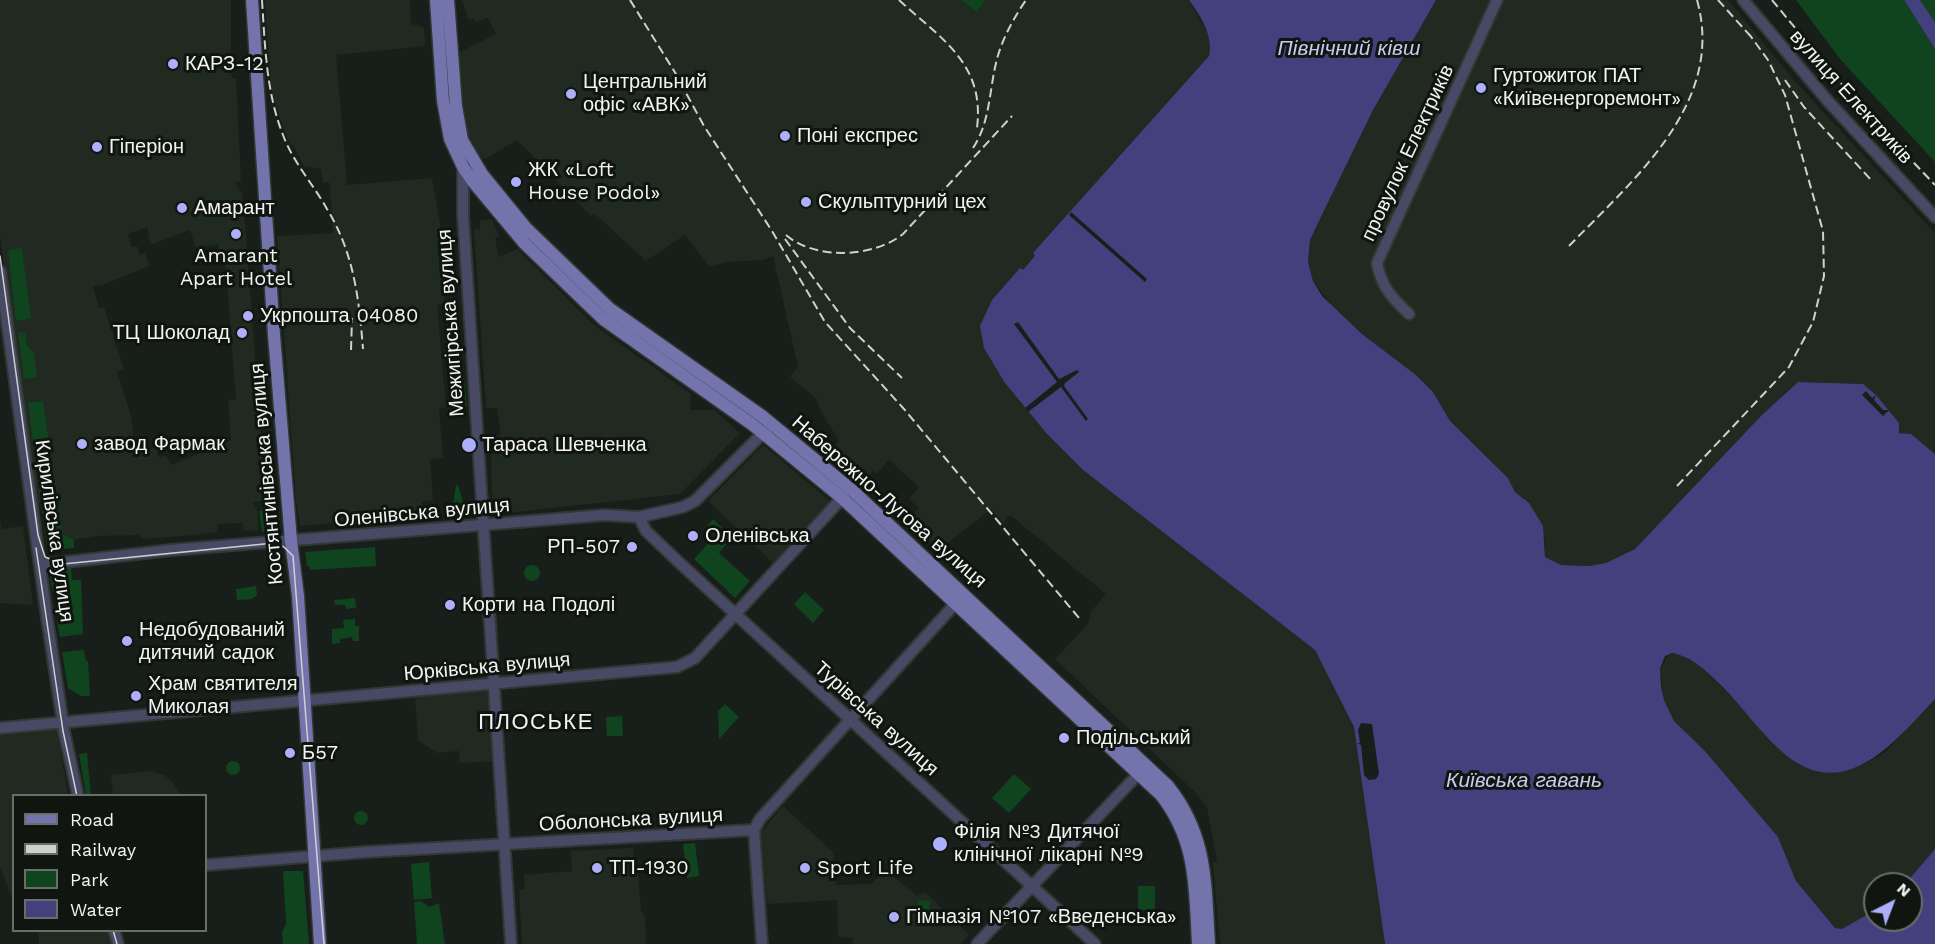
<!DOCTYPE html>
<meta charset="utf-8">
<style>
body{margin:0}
#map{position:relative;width:1935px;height:944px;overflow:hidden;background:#181e19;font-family:"Work Sans",sans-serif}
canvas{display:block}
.legend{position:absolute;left:12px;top:794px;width:195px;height:138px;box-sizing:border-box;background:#101510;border:2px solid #6a6e6a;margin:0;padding:8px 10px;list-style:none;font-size:18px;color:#f1f4f1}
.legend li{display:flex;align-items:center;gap:12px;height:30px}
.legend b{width:30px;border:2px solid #6a6e6a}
.north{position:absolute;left:1863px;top:872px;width:60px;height:60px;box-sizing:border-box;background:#101510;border:2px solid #6a6e6a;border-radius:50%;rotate:42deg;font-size:16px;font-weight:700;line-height:24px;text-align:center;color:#f1f4f1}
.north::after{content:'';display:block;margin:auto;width:21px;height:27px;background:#adaffb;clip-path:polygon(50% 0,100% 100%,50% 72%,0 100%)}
</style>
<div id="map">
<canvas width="1935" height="944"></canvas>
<ul class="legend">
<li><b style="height:8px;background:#7474ad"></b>Road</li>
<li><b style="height:8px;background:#ced2cf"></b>Railway</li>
<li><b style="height:16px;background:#10441e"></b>Park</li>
<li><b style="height:16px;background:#43407e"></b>Water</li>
</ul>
<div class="north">N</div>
</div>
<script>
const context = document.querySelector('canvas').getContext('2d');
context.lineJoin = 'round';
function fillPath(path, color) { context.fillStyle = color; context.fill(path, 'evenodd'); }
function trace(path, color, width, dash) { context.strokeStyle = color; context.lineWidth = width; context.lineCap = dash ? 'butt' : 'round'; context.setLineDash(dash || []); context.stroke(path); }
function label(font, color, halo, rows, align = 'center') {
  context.font = font + ' "Work Sans",sans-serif'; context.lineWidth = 6; context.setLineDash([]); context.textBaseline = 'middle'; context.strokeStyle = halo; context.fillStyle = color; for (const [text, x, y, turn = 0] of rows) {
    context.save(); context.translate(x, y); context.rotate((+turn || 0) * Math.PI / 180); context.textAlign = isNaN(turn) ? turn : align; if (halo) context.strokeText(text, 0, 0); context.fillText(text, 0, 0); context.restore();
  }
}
fillPath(new Path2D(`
 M0 0H231V71L232 78H236L241 181 235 182 242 193 244 210 266 500 253 502 254 507H257L259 530 244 531 243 523 217 524V532L194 535 143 539 139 535 96 536 74 540 62 534 58 503 37 502 0 236ZM147 227 150 243 153 244 190 230 196 248 219 244V259H225L236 399 228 400 231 440 171 465 166 456 158 457 157 448 135 449 131 416 117 372 124 369 104 307 99 308 93 286 102 285 150 266 145 253 140 255 137 246 132 247 128 234Z
 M265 0H410L411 24 424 27 425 46 336 55 347 185 432 178 440 224 445 304 437 305 446 407 439 408 443 458 430 459 433 500 422 502 423 515 300 526 296 502 277 236 333 233 330 186 329 182 323 183 321 169 304 166 293 145H290L280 118 271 87Z
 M462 0H1189L1209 36 1211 44 1209 56 1037 250 1034 253 1036 256 1023 271 1020 269 1005 383 1047 434 1083 470 1315 650 1354 727 1385 944H1220L1213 863 1217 861 1207 808 1199 796 1055 659 1088 624 1091 611 1106 594 1010 515 1003 523 991 509 939 550 907 522 919 508 909 499 919 487 889 460 876 474 873 471 862 483 829 453 839 441 821 411 817 399 790 377 798 367 773 256 764 260 727 262 710 267 685 235 646 261 594 213 591 216 517 140 485 159 477 156 468 140 461 114 456 54 496 34 488 18 475 22 473 18 469 20Z
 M1436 0H1728L1793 79 1935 233V454L1911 434 1899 433V423L1863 384 1804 382 1790 388 1635 549 1606 563 1589 566 1561 565 1548 560 1545 557V541L1524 498 1515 492 1508 478 1450 421 1433 392 1416 375 1362 334 1332 306 1313 281 1308 262 1310 240 1319 221 1373 110Z
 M492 219 499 236 495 238 499 257 517 249 594 325 691 394 690 410H714L740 433 680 494 497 514 492 510 491 436 501 435 497 408H486L474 229H480V221Z
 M763 445 830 501 773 563 708 501Z
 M0 519 2 529 23 526 33 605 0 603Z
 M1669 654H1680L1701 666 1735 699 1767 737 1800 766 1835 773 1864 764 1884 753 1935 699V849L1905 884H1875V910L1842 929 1835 928 1796 881 1778 837 1704 750 1674 721 1664 700 1660 668Z
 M489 690 491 692 497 761 460 763 459 751 437 753 418 740 415 697Z
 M53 727 57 730 68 795 14 796 13 900 0 867V732Z
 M149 771 164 775 172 781 181 795H113L111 775Z
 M783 806 833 852 836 885 871 884 885 870 917 896 925 892 969 935 961 944H853V938L838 937 837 900 767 904 761 832Z
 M633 848 634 862 637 863 641 911 645 916 646 944H522L519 890 525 889 524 875 572 871 571 851Z
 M39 931H107L111 944H39Z`), '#202a21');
fillPath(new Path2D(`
 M961 0H985L977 12Z
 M1796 0H1904L1935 49V162L1840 59Z
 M1920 0H1935V22Z
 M22 248 31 318 16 321 8 250Z
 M458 325 467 405 464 410 453 411 445 326Z
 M25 332 27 346 34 353 37 377 24 379 18 333Z
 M43 401 62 534 74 540V548L51 550 47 547 28 403Z
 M456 485H458L467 515 451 516Z
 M279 506 281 529 262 532 259 511 262 510V507Z
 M713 519 728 533 724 538 728 542 719 553 750 581 735 598 694 559 715 536 707 526Z
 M375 547 376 566 310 570 309 566H307L305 552Z
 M524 573a8 8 0 1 1 16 0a8 8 0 1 1-16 0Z
 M71 568 72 580H81L83 634 60 637 57 620 66 618 63 593H53L50 577 55 571Z
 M256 586 257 595 252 599 237 600 236 589Z
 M805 592 824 610 813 623 794 604Z
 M355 598 356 608 346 609 345 605H335L334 600Z
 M355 619V626H359V641H353L352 637 340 639V643L332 644V629L344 628 343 620Z
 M84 650 86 661H88L90 696H81L68 688 62 652Z
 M725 704 739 717 719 739 718 711Z
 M622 716 623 736H607L606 717Z
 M87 753 91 795H86L79 754Z
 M226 768a7 7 0 1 1 14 0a7 7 0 1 1-14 0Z
 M1014 774 1031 789 1009 813 992 798Z
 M354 818a7 7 0 1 1 14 0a7 7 0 1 1-14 0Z
 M695 843 699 876 687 878 683 844Z
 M429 862 432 898 414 900 411 864Z
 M283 871H303L309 944H283L282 932 286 924Z
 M1138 886H1155V910H1138Z
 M918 900 930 901 928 926 916 925Z
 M421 901 429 907 439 903 445 944H417L414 902Z`), '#10441e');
fillPath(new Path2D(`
 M1189 0H1436L1373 110 1319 221 1310 240 1308 262 1313 281 1322 296 1362 334 1416 375 1433 392 1450 421 1508 478 1515 492 1529 503 1543 526 1545 557 1561 565 1589 566 1606 563 1635 549 1762 415 1798 382 1863 384 1876 395 1899 423V433L1911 434 1935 454V699C1892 745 1842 807 1780 750 1758 730 1742 706 1721 685 1706 671 1693 657 1672 653L1665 656 1660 668 1661 686 1664 700 1674 721 1704 750 1778 837 1796 881 1835 928 1842 929 1875 910V920H1911V884H1905L1935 849V944H1385L1354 727 1315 650 1083 470 1047 434 1005 383 984 348 980 326 992 300 1020 268 1023 270 1035 256 1033 253 1209 56C1214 37 1200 15 1189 0Z
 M1904 0H1920L1935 22V49Z`), '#43407e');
fillPath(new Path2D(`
 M1071 212 1147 279 1145 282 1069 215Z
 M1018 322 1059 379 1077 370 1079 372 1065 383 1064 386 1088 419 1086 421 1061 387 1028 412 1025 408 1057 382 1014 324Z
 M1866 391 1872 398 1876 395 1874 400 1883 410H1889L1883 416 1862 395Z
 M1361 723 1372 724 1379 774 1376 779 1369 780 1364 775 1361 745 1357 743H1360L1358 730Z`), '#181e19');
const minor = new Path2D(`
 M1743 0 1827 100 1935 217
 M463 163V215L511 944
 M0 271 47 618 64 731 78 796
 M1409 314C1392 298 1381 286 1377 263L1497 0
 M639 517 646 531 683 566 1095 944
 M40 565 171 550 605 515 639 517 683 507 695 501 767 429
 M0 728 677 667 695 658 842 498
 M754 830 762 944
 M206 865 366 852 754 830 760 819 956 603
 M114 930 118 944
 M977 944 1144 768`);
const major = new Path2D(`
 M252 0 274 335 291 541 298 596 320 944
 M436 0 443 101 450 139 463 167 474 183 524 243 603 319 753 425 842 498 1161 795C1197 841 1195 888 1198 944
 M448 0 456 106 462 140 482 174 526 228 610 309 762 416 854 492 1168 786C1208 836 1205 884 1209 944`);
trace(minor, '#323833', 14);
trace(major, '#323833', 15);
trace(minor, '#484964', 10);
trace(major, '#7474ad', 12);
trace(new Path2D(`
 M0 256 38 535 45 557 63 564 274 543 284 547 293 556 324 944
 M36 548 63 731 77 796
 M113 930 117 944`), '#ced2cf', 1.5);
trace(new Path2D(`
 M262 0C265 45 266 92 283 135 293 162 313 184 327 209 354 253 359 299 363 349
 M630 0 684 87
 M899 0C941 39 985 63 977 128
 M1718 0 1754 40
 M1772 0 1859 105 1935 185
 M1785 80 1804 107 1873 182
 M680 82 704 126 772 231 825 322 904 409 1079 618
 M973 148C990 122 989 93 996 63 1001 41 1013 19 1026 0
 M786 235C815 260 873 258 903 234L1012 116
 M785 239 850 328 902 378
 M1569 246C1633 180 1726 103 1697 0
 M351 350 352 318
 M1677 486 1789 367 1813 322 1824 276 1823 231 1785 95 1768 60 1749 34`), '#ced2cf', 2, [9, 4.5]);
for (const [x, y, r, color] of [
 [173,64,6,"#adaffb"],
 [1481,88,6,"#adaffb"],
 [571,94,6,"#adaffb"],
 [785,136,6,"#adaffb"],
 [97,147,6,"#adaffb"],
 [516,182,6,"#adaffb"],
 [806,202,6,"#adaffb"],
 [182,208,6,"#adaffb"],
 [236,234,6,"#adaffb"],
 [248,316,6,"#adaffb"],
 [242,333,6,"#adaffb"],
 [82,444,6,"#adaffb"],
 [469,445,8,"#adaffb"],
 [693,536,6,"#adaffb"],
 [632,547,6,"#adaffb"],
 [450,605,6,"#adaffb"],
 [127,641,6,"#adaffb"],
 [136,696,6,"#adaffb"],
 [1064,738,6,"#adaffb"],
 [290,753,6,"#adaffb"],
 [940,844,8,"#adaffb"],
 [597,868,6,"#adaffb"],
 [805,868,6,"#adaffb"],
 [894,917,6,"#adaffb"]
]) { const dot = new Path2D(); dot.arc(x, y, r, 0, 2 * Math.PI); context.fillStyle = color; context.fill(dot); trace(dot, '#101510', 2); }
label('20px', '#f1f4f1', '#101510', [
 ["КАРЗ-12",185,64],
 ["Гуртожиток ПАТ",1493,76],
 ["«Київенергоремонт»",1493,99],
 ["Центральний",583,82],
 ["офіс «АВК»",583,105],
 ["Поні експрес",797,136],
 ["Гіперіон",109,147],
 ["ЖК «Loft",528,170],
 ["House Podol»",528,193],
 ["Скульптурний цех",818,202],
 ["Амарант",194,208],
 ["Amarant",236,256,"center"],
 ["Apart Hotel",236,279,"center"],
 ["Укрпошта 04080",260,316],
 ["ТЦ Шоколад",230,333,"right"],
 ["завод Фармак",94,444],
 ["Тараса Шевченка",482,445],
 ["Оленівська",705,536],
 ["РП-507",620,547,"right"],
 ["Корти на Подолі",462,605],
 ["Недобудований",139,630],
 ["дитячий садок",139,653],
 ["Храм святителя",148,684],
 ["Миколая",148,707],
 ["Подільський",1076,738],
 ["Б57",302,753],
 ["Філія №3 Дитячої",954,832],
 ["клінічної лікарні №9",954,855],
 ["ТП-1930",609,868],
 ["Sport Life",817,868],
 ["Гімназія №107 «Введенська»",906,917]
], 'left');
label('20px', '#f1f4f1', '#101510', [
 ["вулиця Електриків",1851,97,48],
 ["провулок Електриків",1408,153,-65],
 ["Межигірська вулиця",451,323,-94],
 ["Костянтинівська вулиця",267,474,-95],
 ["Набережно-Лугова вулиця",889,502,41],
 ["Оленівська вулиця",422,513,-5],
 ["Кирилівська вулиця",54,531,82],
 ["Юрківська вулиця",487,667,-5],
 ["Турівська вулиця",876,719,42],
 ["Оболонська вулиця",631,820,-3]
]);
label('italic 21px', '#c7c9ef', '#101510', [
 ["Північний ківш",1349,49],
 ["Київська гавань",1524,781]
]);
context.letterSpacing = '1.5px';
label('22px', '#f1f4f1', '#101510', [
 ["ПЛОСЬКЕ",536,723]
]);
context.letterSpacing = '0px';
</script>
